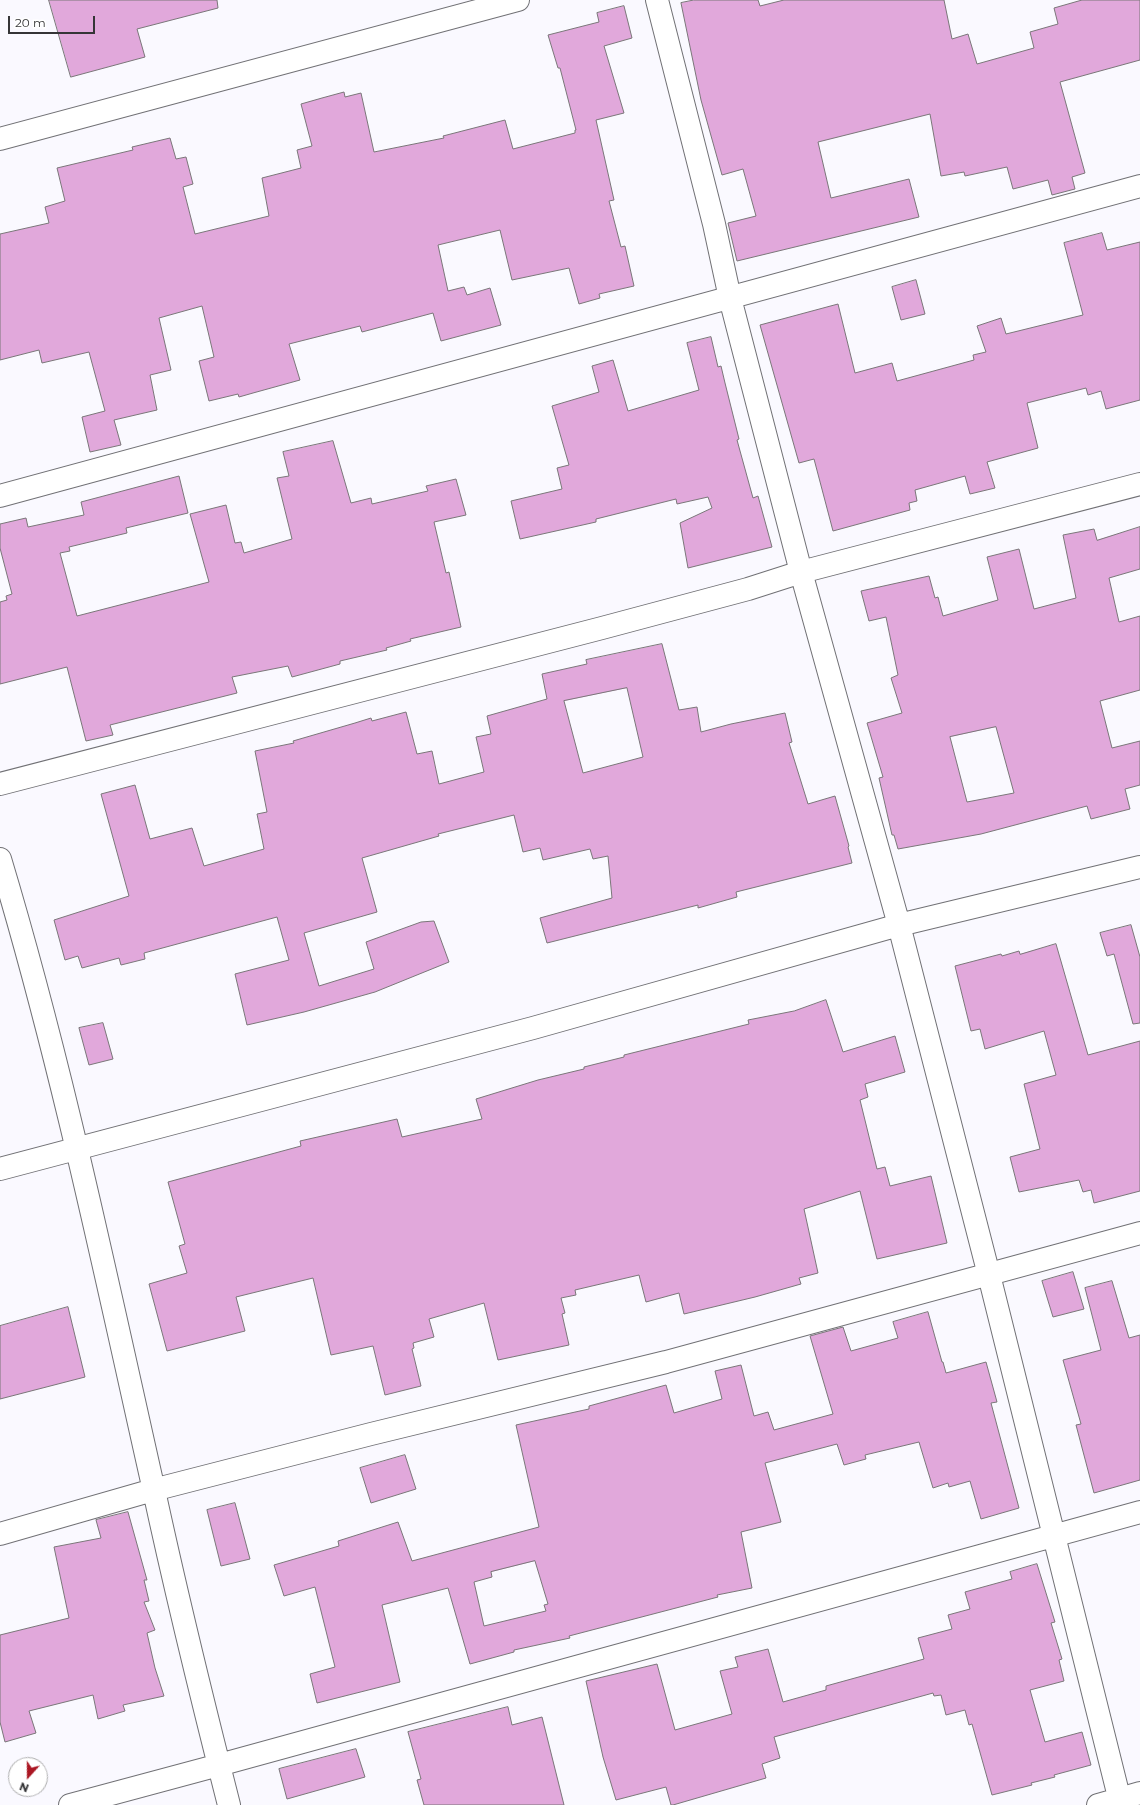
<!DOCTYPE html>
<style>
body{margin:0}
#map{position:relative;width:1140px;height:1805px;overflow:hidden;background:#faf9ff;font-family:Montserrat,sans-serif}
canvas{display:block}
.north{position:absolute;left:8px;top:1757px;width:40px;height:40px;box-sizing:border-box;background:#fff;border:1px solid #aeaeaf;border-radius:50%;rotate:201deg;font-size:11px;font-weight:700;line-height:16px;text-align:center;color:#353537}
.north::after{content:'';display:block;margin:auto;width:14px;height:18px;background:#ab1723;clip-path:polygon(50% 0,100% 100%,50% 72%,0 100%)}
.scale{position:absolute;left:8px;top:16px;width:87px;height:18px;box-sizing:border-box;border:2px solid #353537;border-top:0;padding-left:5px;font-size:12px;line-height:14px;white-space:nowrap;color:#353537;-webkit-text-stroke:3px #fff;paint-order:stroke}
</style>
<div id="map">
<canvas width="1140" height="1805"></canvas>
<div class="north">N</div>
<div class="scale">20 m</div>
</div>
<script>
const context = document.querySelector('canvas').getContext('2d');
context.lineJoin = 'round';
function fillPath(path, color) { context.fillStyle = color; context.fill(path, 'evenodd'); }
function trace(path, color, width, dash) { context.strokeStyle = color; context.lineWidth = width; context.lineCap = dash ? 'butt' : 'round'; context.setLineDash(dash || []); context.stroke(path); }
const building = new Path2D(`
 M49 0H217L218 8 137 29 145 57 71 77Z
 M694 0H758L760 6 784 0H944L952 39 968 34 977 64 1034 48 1030 32 1058 24 1054 8 1082 0H1140V60L1060 82 1085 173 1072 177 1075 189 1052 195 1048 180 1013 189 1007 167 965 176 964 172 941 176 930 114 818 142 831 198 909 179 919 217 737 261 728 223 756 216 743 169 722 175 701 100 681 3Z
 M624 6 632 38 604 46 624 113 596 120 614 200 609 201 621 247 625 246 634 286 599 294 600 298 579 304 569 268 512 280 500 230 438 245 448 291 464 287 467 295 490 288 501 325 441 341 433 313 362 332 360 326 289 344 300 380 253 393 239 397 238 394 209 401 199 361 214 357 202 306 159 318 171 370 150 375 157 410 114 420 121 445 90 452 82 417 105 411 89 352 42 363 39 350 0 360V234L49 223 45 207 65 201 57 168 133 150 132 147 170 138 176 159 186 157 193 184 183 187 195 234 269 216 262 178 301 168 297 150 312 146 301 104 322 98 344 92 345 97 361 93 374 152 444 138 443 136 505 120 513 149 575 133V130H576L560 68H558L548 35 599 22 597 13Z
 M1102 233 1107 250 1140 242V400L1106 409 1101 391 1088 395 1086 388 1027 403 1038 448 987 462 995 488 970 494 965 476 915 490 917 501 909 503 910 510 833 531 814 459 799 463 760 325 838 304 855 373 892 363 897 381 974 360 973 355 986 352 977 326 1001 318 1006 334 1083 315 1064 243Z
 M916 280 925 314 901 320 892 287Z
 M711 337 718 367 721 366 725 383 739 439 737 440 753 498 758 496 772 547 688 568 680 523 712 508 708 497 677 504 676 499 596 519V522L520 539 511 501 562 489 557 468 569 465 552 406 599 392 592 366 613 360 628 411 699 390 687 343Z
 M333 441 351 503 371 498 372 504 428 491 426 486 456 479 466 515 434 522 446 573 449 572 461 627 410 639 411 641 386 648 387 650 340 661V664L292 677 288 666 232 677 237 693 110 725 113 735 86 741 67 667 0 684V602L7 600 6 596 12 594 0 548V524L26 518 28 527 84 515 81 502 179 476 188 513 126 528 127 533 69 547 70 551 60 553 77 616 209 582 190 514 226 505 235 543 241 542 244 553 292 539 277 478 289 476 283 452Z
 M1140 527V569L1109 578 1119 622 1140 616V690L1100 701 1112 748 1140 741V785L1125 789 1130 809 1091 819 1087 806 981 834 898 849 894 835H892L879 778 883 777 867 723 902 713 891 678 898 675 886 617 869 621 861 591 929 576 935 598 938 597 943 616 998 600 987 557 1019 549 1034 609 1076 598 1063 535 1094 529 1097 540ZM996 727 1014 793 967 802 950 737Z
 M662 644 679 710 697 707 701 732 731 724 785 713 792 742 789 743 808 804 835 796 849 846 848 847 852 863 736 892 737 897 698 908V905L547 943 540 918 612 898 608 856 593 859 590 849 543 860 540 848 523 852 514 815 438 834 439 836 362 858 377 912 304 933 319 986 374 969 366 942 421 922 434 921 449 962 375 992 304 1012 247 1025 235 974 289 960 277 917 144 953 145 959 121 965 119 958 82 968 78 956 65 960 54 920 129 896 101 794 135 785 150 839 192 828 204 866 264 849 257 814 267 812 255 751 294 743 293 741 355 723 371 718 372 721 406 712 417 754 432 751 439 784 484 772 476 737 491 734 487 716 547 699 542 674 587 664 586 660ZM627 688 643 757 583 773 564 701Z
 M1131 925 1140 957V1023L1133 1024 1114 954 1107 956 1100 933Z
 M1056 944 1088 1055 1140 1041V1191L1094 1203 1091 1190 1083 1192 1079 1180 1019 1192 1010 1157 1040 1149 1024 1084 1056 1075 1044 1031 985 1049 980 1029 971 1031 955 966 1001 954 1002 956 1019 951 1020 954Z
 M826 1000 843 1052 895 1036 905 1072 865 1084 868 1097 860 1100 877 1169 885 1167 890 1186 931 1176 947 1243 877 1259 860 1191 804 1209 818 1273 799 1278 801 1284 755 1297 684 1314 679 1293 646 1302 639 1275 575 1290 576 1295 561 1298 565 1313 562 1314 569 1345 498 1360 484 1303 429 1319 434 1337 413 1343 414 1348 412 1349 421 1386 385 1395 373 1346 331 1355 313 1278 236 1297 245 1331 167 1351 149 1284 187 1273 179 1246 185 1244 168 1182 301 1146 300 1141 397 1119 402 1137 482 1119 476 1099 538 1080 584 1069V1067L624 1057V1055L749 1024 748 1020 794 1011Z
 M103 1023 113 1059 89 1065 79 1028Z
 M1073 1272 1084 1309 1053 1317 1042 1281Z
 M1112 1281 1129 1338 1140 1335V1480L1094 1493 1076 1425 1081 1424 1063 1360 1101 1350 1085 1288Z
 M68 1307 85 1377 0 1399V1326Z
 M928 1312 942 1362H943L946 1373 986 1362 997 1402 991 1403 1019 1508 981 1519 970 1481 949 1487 948 1483 933 1488 919 1442 865 1455 866 1459 844 1465 837 1444 765 1463 781 1522 741 1532 752 1588 717 1595 718 1597 569 1636 570 1638 514 1650V1652L470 1664 448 1588 382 1605 400 1682 317 1703 310 1674 335 1667 315 1587 284 1596 274 1565 339 1546 338 1541 398 1522 412 1561 539 1527 516 1425 589 1409V1406L666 1385 674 1413 722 1399 715 1371 741 1365 754 1416 768 1412 774 1430 833 1414 810 1336 843 1327 851 1351 898 1338 893 1322ZM535 1561 548 1604 544 1605 546 1611 484 1626 474 1582 492 1577 491 1572Z
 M405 1455 416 1489 371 1503 360 1468Z
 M235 1503 250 1559 221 1566 207 1510Z
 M128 1512 147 1580H144L149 1601 144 1602 155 1630 147 1633 155 1668 164 1696 123 1705 125 1711 98 1719 93 1695 29 1711 36 1733 5 1742 0 1722V1635L69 1618 54 1547 101 1538 96 1520Z
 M1037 1564 1055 1622 1051 1623 1062 1659 1059 1660 1064 1681 1030 1690 1045 1742 1082 1732 1091 1765 1054 1775 1055 1777 1031 1783 1032 1785 992 1795 972 1724 969 1725 965 1710 946 1715 941 1695 934 1696 933 1693 774 1737 780 1758 762 1764 766 1778 673 1805H671L666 1787 616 1800 603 1757 586 1681 657 1664 675 1730 732 1714 720 1671 738 1667 735 1657 768 1649 783 1702 826 1690V1686L924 1659 918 1638 952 1629 948 1615 970 1609 965 1592 1012 1579 1010 1572Z
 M508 1707 512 1725 542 1717 564 1805H424L417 1780 421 1779 408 1732Z
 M356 1749 365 1777 287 1799 279 1769Z`);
fillPath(building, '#e1a8db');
trace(building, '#7a7679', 1);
const street = new Path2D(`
 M657 0 714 224 730 298 801 572 899 925 989 1275 1121 1805
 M0 139 518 0
 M0 496 1140 186
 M0 784 602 628 748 589 801 572 1140 484
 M0 859C62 1065 106 1277 153 1486 176 1593 202 1699 229 1805
 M0 1169 533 1028 899 925 1140 867
 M0 1534 153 1490 371 1434 666 1362 1140 1233
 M70 1805 219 1765 1140 1512
 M1098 1805 1140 1793`);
trace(street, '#717175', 24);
trace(street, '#fff', 22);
</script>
